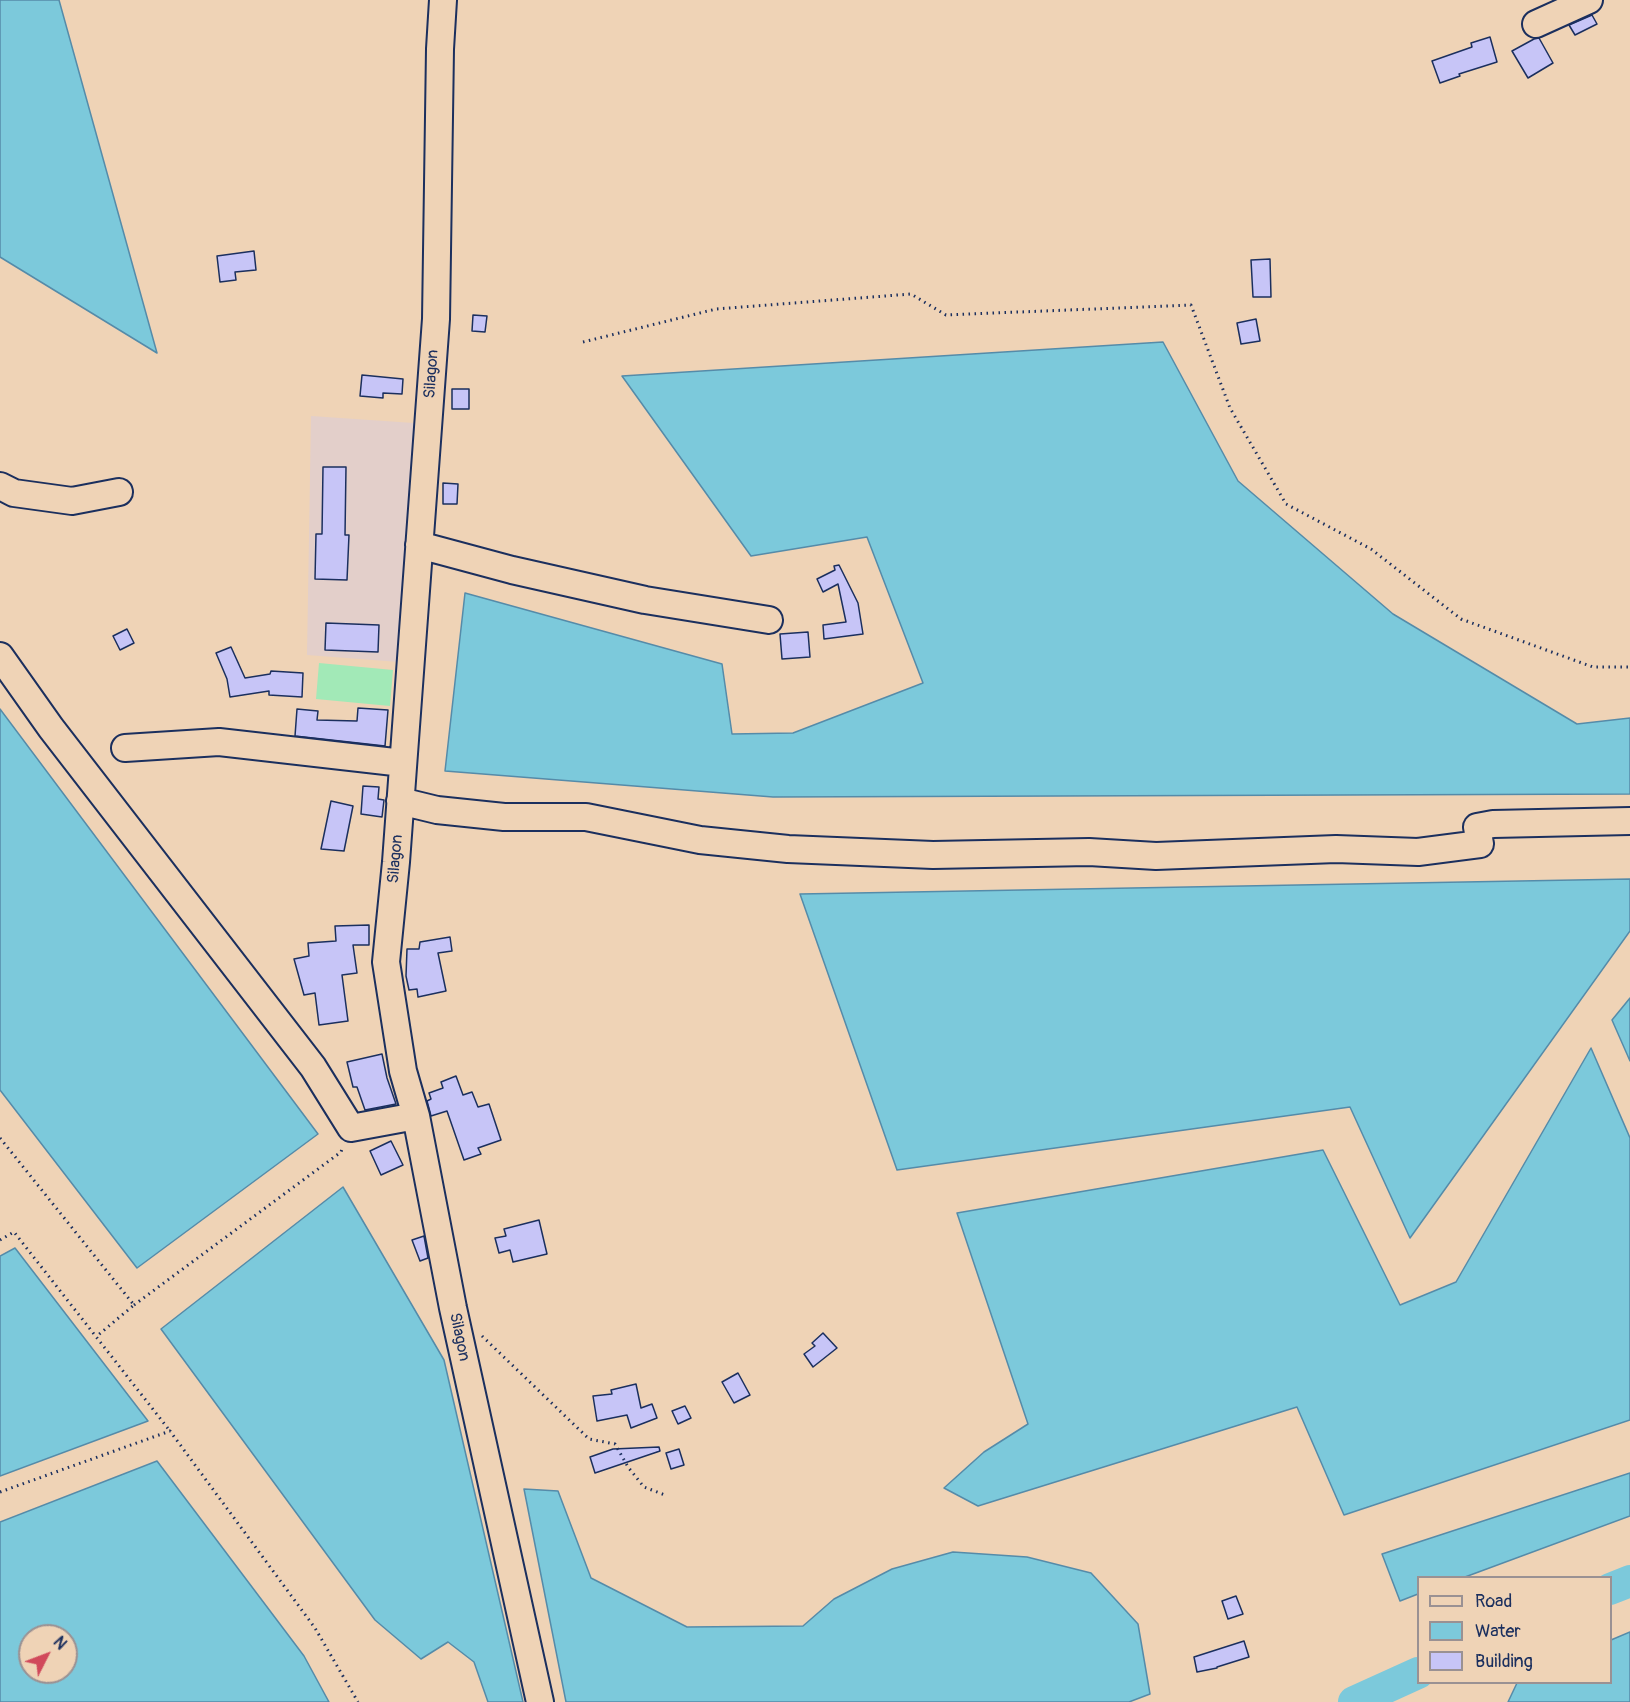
<!DOCTYPE html>
<style>
body{margin:0}
#map{position:relative;width:1630px;height:1702px;overflow:hidden;background:#efd3b6;font-family:Pangolin,sans-serif}
canvas{display:block}
.legend{position:absolute;left:1417px;top:1576px;width:195px;height:108px;box-sizing:border-box;background:#efd3b6;border:2px solid #9a9193;margin:0;padding:8px 10px;list-style:none;font-size:18px;color:#1b2f5e}
.legend li{display:flex;align-items:center;gap:12px;height:30px}
.legend b{width:30px;border:2px solid #9a9193}
.north{position:absolute;left:18px;top:1624px;width:60px;height:60px;box-sizing:border-box;background:#efd3b6;border:2px solid #9a9193;border-radius:50%;rotate:48deg;font-size:16px;font-weight:700;line-height:24px;text-align:center;color:#1b2f5e}
.north::after{content:'';display:block;margin:auto;width:21px;height:27px;background:#d1495b;clip-path:polygon(50% 0,100% 100%,50% 72%,0 100%)}
</style>
<div id="map">
<canvas width="1630" height="1702"></canvas>
<ul class="legend">
<li><b style="height:8px;background:#efd3b6"></b>Road</li>
<li><b style="height:16px;background:#7cc9db"></b>Water</li>
<li><b style="height:16px;background:#c7c5f7"></b>Building</li>
</ul>
<div class="north">N</div>
</div>
<script>
const context = document.querySelector('canvas').getContext('2d');
context.lineJoin = 'round';
function fillPath(path, color) { context.fillStyle = color; context.fill(path, 'evenodd'); }
function trace(path, color, width, dash) { context.strokeStyle = color; context.lineWidth = width; context.lineCap = dash ? 'butt' : 'round'; context.setLineDash(dash || []); context.stroke(path); }
function label(font, color, halo, rows, align = 'center') {
  context.font = font + ' Pangolin,sans-serif'; context.lineWidth = 4.5; context.setLineDash([]); context.textBaseline = 'middle'; context.strokeStyle = halo; context.fillStyle = color; for (const [text, x, y, turn = 0] of rows) {
    context.save(); context.translate(x, y); context.rotate((+turn || 0) * Math.PI / 180); context.textAlign = isNaN(turn) ? turn : align; if (halo) context.strokeText(text, 0, 0); context.fillText(text, 0, 0); context.restore();
  }
}
fillPath(new Path2D(`
 M311 416 414 423 416 460 399 662 307 655Z`), '#e3cfca');
fillPath(new Path2D(`
 M319 663 393 670 390 706 316 699Z`), '#a2e9b7');
const water = new Path2D(`
 M0 0H59L157 353 0 257Z
 M1163 342 1238 481 1393 614 1577 724 1630 718V794L773 797 445 771 465 593 722 664 732 734 793 733 923 683 867 537 751 556 622 376Z
 M0 709 318 1134 137 1268 0 1090Z
 M1630 879V931L1410 1238 1350 1107 897 1170 800 894Z
 M1630 998V1061L1612 1020Z
 M1591 1048 1630 1138V1420L1344 1515 1297 1407 978 1506 944 1488 984 1452 1028 1424 957 1213 1323 1150 1400 1305 1456 1282Z
 M343 1187 444 1360 523 1702H488L474 1662 448 1642 421 1659 375 1620 161 1329Z
 M15 1248 148 1421 0 1476V1256Z
 M157 1461 304 1656 329 1702H0V1522ZM30 1636H66V1672H30Z
 M1630 1473V1516L1465 1577 1418 1578V1594L1400 1601 1382 1554Z
 M524 1489 558 1491 591 1578 687 1627 803 1626 834 1599 892 1569 953 1552 1027 1557 1091 1573 1138 1624 1150 1694 1129 1702H566Z
 M1630 1632V1702H1508L1517 1683 1610 1682 1611 1640Z`);
fillPath(water, '#7cc9db');
trace(water, '#558ba9', 1.5);
trace(new Path2D(`
 M1610 1589 1630 1581
 M1354 1702 1418 1673`), '#7cc9db', 32);
const building = new Path2D(`
 M1592 15 1597 24 1575 35 1569 25Z
 M1490 37 1497 62 1459 74 1460 76 1440 83 1432 61 1472 47 1471 43Z
 M1539 38 1553 63 1528 78 1512 51 1534 39Z
 M254 251 256 270 235 272 236 280 220 282 217 256Z
 M1270 259 1271 297H1253L1251 260Z
 M473 315 487 316 485 332 472 331Z
 M1256 319 1260 341 1241 344 1237 323Z
 M362 375 403 379 402 394 383 393V398L360 396Z
 M452 389H469V409H452Z
 M323 467H346L345 535H349L347 580 315 579 316 534H322Z
 M443 483 458 484 457 504H443Z
 M839 565 858 603 863 634 824 639 823 625 846 622 838 584 823 592 817 579 835 570 834 566Z
 M326 623 379 625 378 652 325 650Z
 M127 629 134 643 120 650 113 636Z
 M808 632 810 657 782 659 780 634Z
 M231 647 245 678 270 674 271 671 303 673 302 697 269 695V691L230 697 227 679 216 653Z
 M358 708 388 710 385 746 295 736 297 709 318 711 317 720 357 721Z
 M363 786 379 787 378 799 384 800 382 817 361 814Z
 M331 801 353 806 344 851 321 849Z
 M369 925V945H353L357 973 342 975 348 1021 319 1025 315 993 304 995 294 959 309 956 308 943 336 941 335 926Z
 M450 937 452 951 438 953 446 991 418 997 417 989 409 990 406 976 407 949H419L420 942Z
 M382 1054 387 1078 396 1104 365 1110 357 1087H353L347 1062Z
 M456 1076 463 1095 472 1092 478 1107 489 1104 501 1140 478 1148 481 1154 464 1160 447 1111 431 1116 427 1101 431 1099 429 1093 443 1088 441 1082Z
 M391 1141 403 1165 381 1175 370 1151Z
 M539 1220 547 1254 513 1262 510 1250 499 1253 495 1238 506 1236 504 1229Z
 M424 1236 428 1258 420 1261 412 1240Z
 M823 1333 837 1348 813 1367 804 1354 815 1346 812 1343Z
 M738 1373 750 1395 734 1403 722 1382Z
 M636 1384 641 1408 652 1404 657 1418 631 1428 627 1415 597 1421 593 1396 612 1394 611 1390Z
 M685 1406 691 1418 678 1424 672 1411Z
 M659 1447 660 1451 595 1473 590 1457 613 1449Z
 M679 1449 684 1465 671 1469 666 1453Z
 M1236 1596 1243 1614 1228 1619 1222 1601Z
 M1244 1641 1249 1657 1217 1667V1668L1197 1672 1194 1657Z`);
fillPath(building, '#c7c5f7');
trace(building, '#1b2f5e', 1.5);
const minor = new Path2D(`
 M443 0 440 49 436 319 396 862 386 962 403 1071 416 1116 453 1308 540 1702
 M1536 24 1589 0
 M0 486 14 493 72 501 119 492
 M419 545 512 570 645 600 769 620
 M0 656 51 728 313 1067 351 1128 416 1116
 M125 748 219 742 403 763
 M400 801 437 810 504 817H586L700 840 788 849 933 855 1089 852 1156 856 1336 849 1418 852 1480 844 1477 827 1493 824 1630 821`);
trace(minor, '#1b2f5e', 30);
trace(new Path2D(`
 M583 342 716 309 911 294 946 315 1191 305 1230 408 1286 504 1371 549 1461 619 1593 667H1630
 M0 1138 134 1305 97 1336
 M0 1240 14 1232 170 1431
 M134 1305 341 1152 343 1146
 M482 1336 589 1439 615 1444 628 1467 644 1487 665 1495
 M0 1492 170 1431 315 1628 358 1702`), '#1b2f5e', 3, [1.5, 4.5]);
trace(minor, '#efd3b6', 26);
label('16px', '#1b2f5e', '#efd3b6', [
 ["Silagon",432,374,-86],
 ["Silagon",396,859,-85],
 ["Silagon",459,1337,78]
]);
</script>
